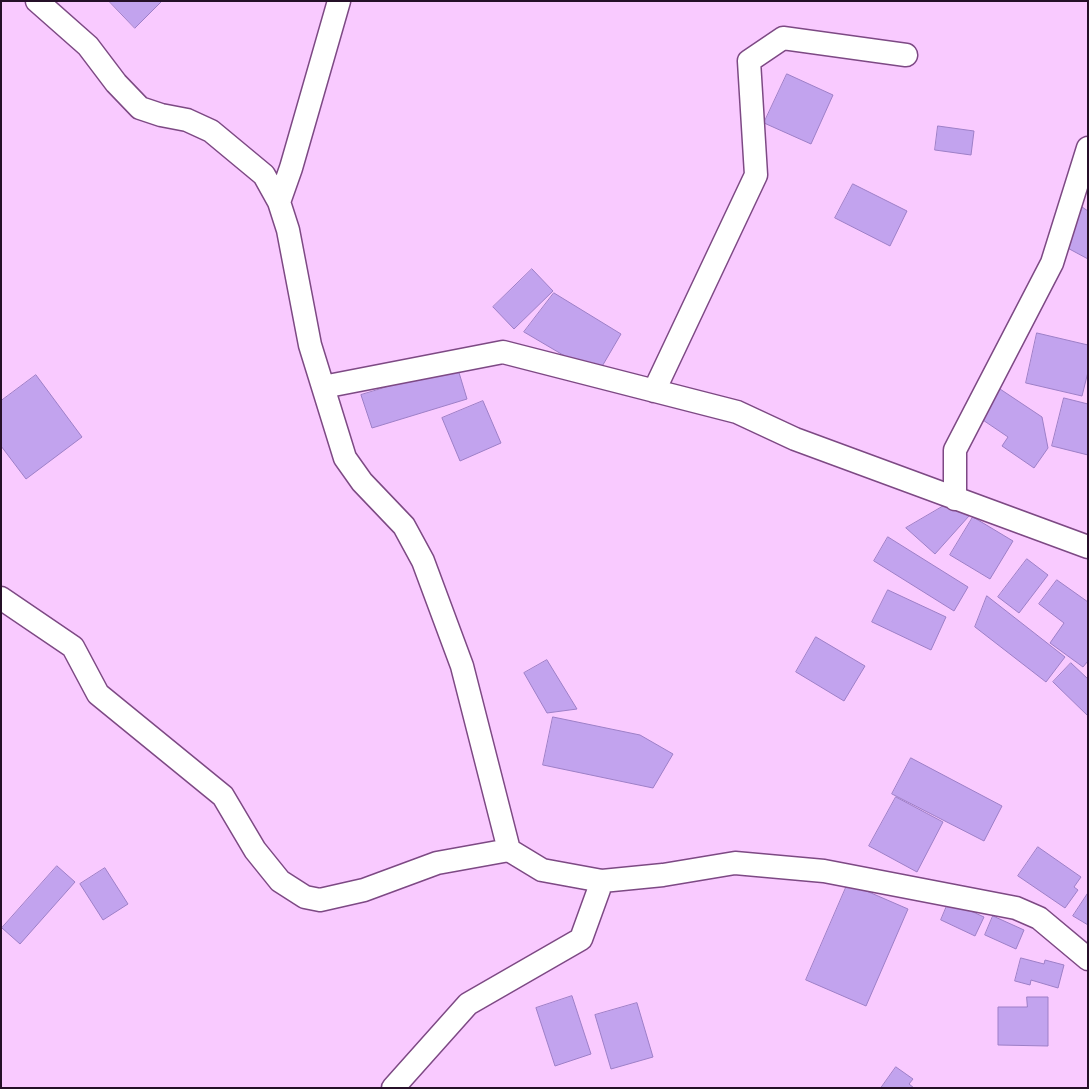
<!DOCTYPE html>
<style>
body{margin:0}
#map{position:relative;width:1089px;height:1089px;overflow:hidden;background:#f9caff;font-family:"Fira Sans",sans-serif}
canvas{display:block}
.frame{position:absolute;inset:0;border:2px solid #251028;pointer-events:none}
</style>
<div id="map">
<canvas width="1089" height="1089"></canvas>
<div class="frame"></div>
</div>
<script>
const context = document.querySelector('canvas').getContext('2d');
context.lineJoin = 'round';
function fillPath(path, color) { context.fillStyle = color; context.fill(path, 'evenodd'); }
function trace(path, color, width, dash) { context.strokeStyle = color; context.lineWidth = width; context.lineCap = dash ? 'butt' : 'round'; context.setLineDash(dash || []); context.stroke(path); }
const building = new Path2D(`
 M109 1H162L135 28Z
 M787 74 833 95 811 144 764 123Z
 M938 126 974 131 971 155 935 150Z
 M853 184 907 211 890 246 835 218Z
 M1082 207 1088 211V259L1062 245Z
 M532 269 553 291 514 329 493 307Z
 M554 293 621 334 597 375 524 332Z
 M1037 333 1088 345V372L1082 396 1026 383Z
 M457 366 467 399 372 428 361 395Z
 M36 375 82 437 26 479 1 446V401Z
 M994 385 1042 417 1048 448 1034 468 1002 446 1008 437 974 414Z
 M1064 398 1088 404V455L1052 446Z
 M483 401 501 443 460 461 442 418Z
 M947 504 969 516 935 554 906 528Z
 M973 517 1013 541 990 579 950 555Z
 M888 537 968 587 954 611 874 561Z
 M1027 559 1048 575 1019 613 998 597Z
 M1057 580 1088 602V661L1083 667 1050 643 1064 623 1039 604Z
 M888 590 946 617 931 650 872 622Z
 M987 596 1065 657 1046 682 975 627Z
 M816 637 865 666 844 701 796 672Z
 M547 660 577 709 547 713 524 673Z
 M1071 663 1088 679V716L1053 682Z
 M553 717 640 735 673 754 653 788 543 765Z
 M911 758 1002 806 984 841 892 794Z
 M896 797 943 822 917 872 869 846Z
 M1038 847 1081 877 1074 887 1078 890 1065 908 1018 876Z
 M57 866 75 882 20 944 2 928Z
 M105 868 128 904 103 920 80 884Z
 M848 883 908 909 866 1006 806 980Z
 M1088 893V925L1073 916Z
 M949 901 984 917 975 936 941 920Z
 M993 916 1024 930 1016 949 985 935Z
 M1021 958 1044 964 1045 960 1064 965 1058 988 1031 980 1030 985 1015 981Z
 M572 996 591 1054 555 1066 536 1008Z
 M1027 997H1048V1046L998 1045V1007H1027Z
 M637 1003 653 1057 611 1069 595 1015Z
 M896 1067 913 1079 909 1084 914 1088H881Z`);
fillPath(building, '#c2a3ee');
trace(building, '#9d7fc7', 1);
const street = new Path2D(`
 M37 1 88 46 116 83 140 108 161 115 187 120 211 131 264 175 279 202 288 230 310 345 345 458 362 482 404 526 423 561 462 666 509 850 542 870 602 881 663 875 735 863 824 871 1016 908 1039 918 1088 959
 M279 202 291 168 339 1
 M323 387 503 352 737 412 795 439 1088 547
 M654 391 756 175 749 61 783 38 906 55
 M955 499V450L1052 263 1088 148
 M1 598 73 647 98 694 223 796 255 850 280 881 305 897 320 900 364 890 437 863 509 850
 M393 1088 468 1004 581 939 602 881`);
trace(street, '#7d4984', 25);
trace(street, '#fff', 22);
</script>
